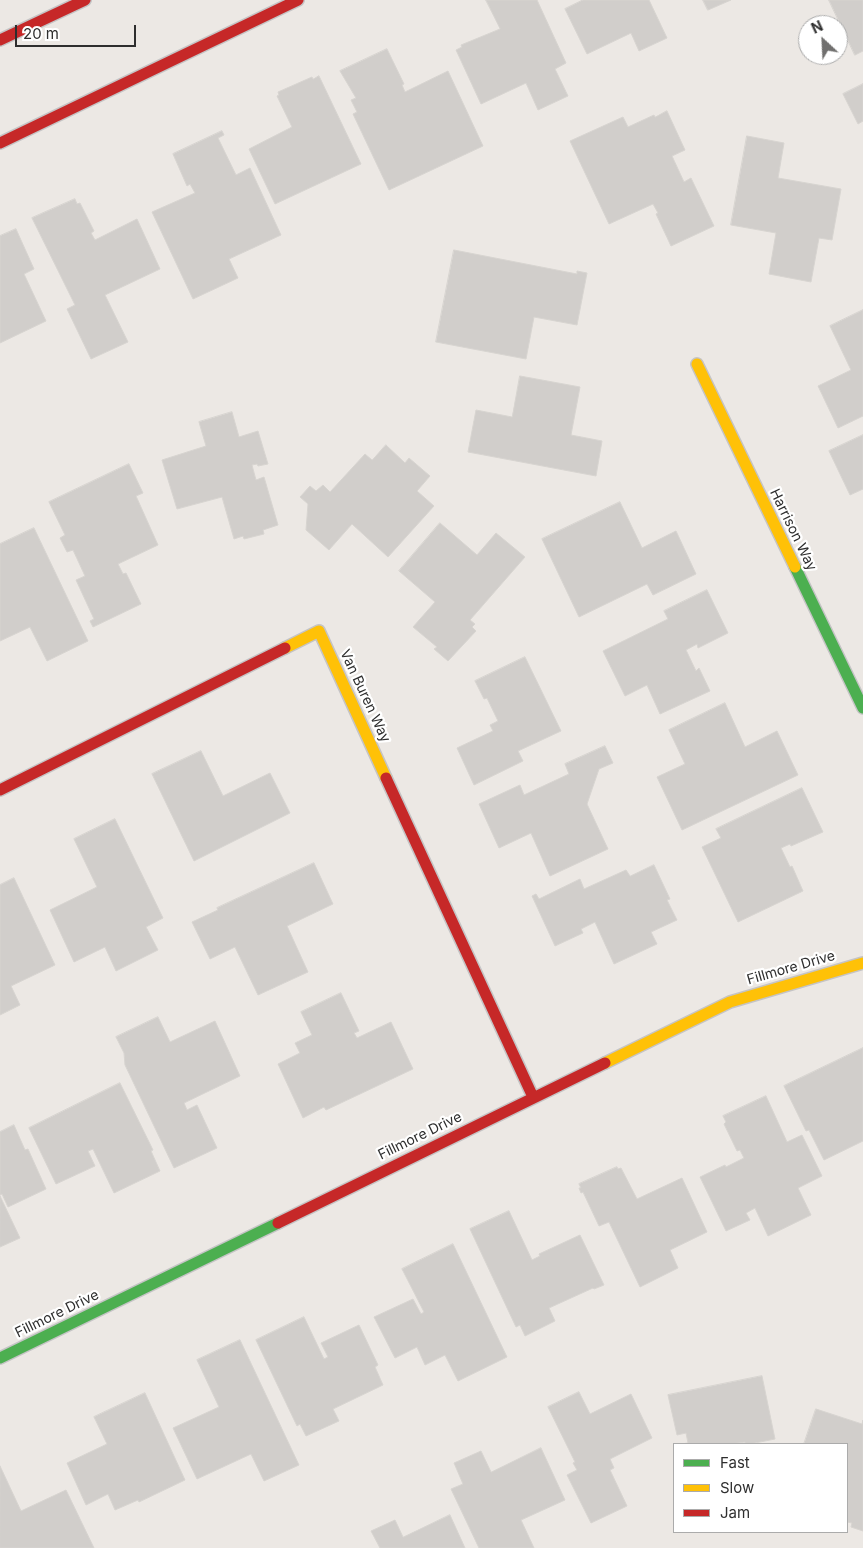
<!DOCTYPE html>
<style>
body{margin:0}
#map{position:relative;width:863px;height:1548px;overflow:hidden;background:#ece8e4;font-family:Inter,sans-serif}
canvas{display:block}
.legend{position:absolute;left:673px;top:1443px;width:175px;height:90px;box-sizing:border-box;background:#fff;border:1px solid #ababab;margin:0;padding:6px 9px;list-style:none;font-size:15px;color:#2e2e2e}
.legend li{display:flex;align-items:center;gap:10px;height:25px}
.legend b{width:25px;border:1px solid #ababab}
.north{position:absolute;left:798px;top:15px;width:50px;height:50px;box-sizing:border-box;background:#fff;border:1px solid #ababab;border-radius:50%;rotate:335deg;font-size:14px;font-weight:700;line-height:20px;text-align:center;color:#2e2e2e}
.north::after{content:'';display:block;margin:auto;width:18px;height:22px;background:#706f6e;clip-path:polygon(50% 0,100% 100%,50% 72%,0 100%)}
.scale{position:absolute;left:15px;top:25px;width:121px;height:22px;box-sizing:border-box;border:2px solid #2e2e2e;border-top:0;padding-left:6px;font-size:15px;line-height:18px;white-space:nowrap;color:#2e2e2e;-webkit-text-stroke:4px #fff;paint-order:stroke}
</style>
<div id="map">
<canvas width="863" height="1548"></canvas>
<ul class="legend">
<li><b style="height:6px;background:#4caf50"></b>Fast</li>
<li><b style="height:6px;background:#ffc107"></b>Slow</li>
<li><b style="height:6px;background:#c62828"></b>Jam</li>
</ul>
<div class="north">N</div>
<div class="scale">20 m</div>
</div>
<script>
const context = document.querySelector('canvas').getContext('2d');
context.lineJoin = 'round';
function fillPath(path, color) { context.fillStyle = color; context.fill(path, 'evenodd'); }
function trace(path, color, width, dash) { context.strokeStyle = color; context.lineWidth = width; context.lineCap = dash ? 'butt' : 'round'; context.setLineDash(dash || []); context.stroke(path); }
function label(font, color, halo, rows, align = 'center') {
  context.font = font + ' Inter,sans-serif'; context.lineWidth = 4.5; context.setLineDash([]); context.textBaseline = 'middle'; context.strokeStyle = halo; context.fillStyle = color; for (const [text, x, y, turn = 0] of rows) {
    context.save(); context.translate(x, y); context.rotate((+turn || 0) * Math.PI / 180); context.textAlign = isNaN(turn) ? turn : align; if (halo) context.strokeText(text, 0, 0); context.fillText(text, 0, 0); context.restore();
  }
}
const building = new Path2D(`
 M486 0H537L566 63 555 69 568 96 538 110 526 83 481 104 456 50 462 47 461 45 500 29Z
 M583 0H649L667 38 639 51 631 33 587 54 565 9Z
 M703 0H731L708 10Z
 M829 0H863V51L855 55Z
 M387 49 404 84 402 85 405 92 448 71 483 146 389 190 353 114 357 112 351 100 356 98 340 71Z
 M319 76 361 164 275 204 249 149 292 127 277 96 279 95 278 92 312 77 313 79Z
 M863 84V121L858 124 843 94Z
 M667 111 685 150 672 156 684 182 691 178 714 226 671 246 656 214 658 213 653 204 609 224 570 141 623 117 628 127 654 115 655 117Z
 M222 131 224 135 218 138 236 175 250 168 281 235 229 259 238 278 193 299 152 212 195 193 190 184 187 186 173 154Z
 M747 136 784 143 778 178 841 189 832 240 819 238 811 282 769 274 776 233 731 225Z
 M75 199 77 204 80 203 94 231 91 233 95 240 137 219 160 269 105 295 128 342 91 359 67 309 75 305 32 218Z
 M16 229 34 269 24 274 46 321 0 343V236Z
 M454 250 577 274V271L587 273 577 325 534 317 526 359 436 342Z
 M863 310V416L838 428 818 386 851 370 830 326Z
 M520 376 580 387 571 435 602 441 596 476 468 452 476 410 512 417Z
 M232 412 239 437 258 431 268 464 258 466 257 464 252 465 256 480 264 477 278 525 263 530 264 534 244 539 243 536 234 539 222 497 177 509 162 460 206 446 199 422Z
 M863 435V489L850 495 829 451Z
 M386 445 405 463 409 458 430 476 417 491 434 506 388 557 352 524 329 550 306 530 308 504 300 497 310 486 316 491 323 485 330 492 365 454 372 460Z
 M129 464 143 493 136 496 158 545 118 564 123 574 126 573 141 604 93 627 90 621 94 619 76 580 85 576 73 550 67 552 60 538 65 535 49 502Z
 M620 502 642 548 676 531 696 574 653 595 647 584 579 617 542 539Z
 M440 523 477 555 496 533 525 557 470 620 475 624 472 627 476 631 448 661 434 649 437 647 413 627 435 602 399 571Z
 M34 528 88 641 47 661 30 627 0 641V544Z
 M707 590 728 633 698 648 697 644 686 650 696 671 699 668 710 691 660 714 647 685 625 696 603 651 668 619 664 611Z
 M525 657 561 731 518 751 523 761 474 785 457 748 493 731 490 725 498 721 487 698 484 699 475 681Z
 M725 703 745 747 777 731 798 775 682 830 657 777 685 764 669 730Z
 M605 746 613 763 599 769 587 804 608 849 550 876 531 833 499 848 479 804 520 785 524 795 569 774 565 764Z
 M201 751 223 796 270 773 290 813 194 861 152 774Z
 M802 788 823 832 791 846 790 844 781 848 790 867 792 866 803 891 738 922 702 847 721 838 716 829Z
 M115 819 163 918 146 927 158 950 116 971 105 947 74 962 50 910 97 887 74 839Z
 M314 863 333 904 287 926 308 972 258 995 235 947 210 959 192 922 218 910 217 908Z
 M654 865 670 899 667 900 677 920 651 932 657 944 614 964 595 922 581 929 583 933 555 946 532 896 536 894 539 899 580 879 584 889 626 870 630 876Z
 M14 878 55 965 11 986 20 1005 0 1015V885Z
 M341 993 359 1031 354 1033 357 1038 391 1022 413 1069 326 1110 324 1107 303 1118 278 1064 300 1053 295 1043 312 1035 301 1012Z
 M158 1017 170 1042 215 1021 240 1076 184 1103 187 1110 197 1105 217 1148 174 1168 125 1065 124 1053 116 1037Z
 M863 1048V1141L824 1160 809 1130 806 1131 784 1086Z
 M120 1083 153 1150 151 1151 160 1171 114 1193 93 1149 88 1151 95 1166 56 1184 29 1128Z
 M766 1096 787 1142 802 1135 822 1176 798 1188 811 1215 768 1236 755 1208 746 1213 750 1220 726 1231 700 1177 725 1165 726 1167 744 1158 740 1150 737 1151 724 1124 726 1122 723 1116Z
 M14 1125 25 1150 28 1149 46 1189 8 1207 2 1194 0 1195V1132Z
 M617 1167 618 1169 621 1168 637 1199 682 1178 707 1232 670 1250 678 1268 640 1287 609 1222 599 1226 583 1192 581 1193 579 1188H581L579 1184Z
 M0 1196 20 1238 0 1247Z
 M509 1211 532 1260 540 1256 539 1254 580 1235 604 1285 594 1289 593 1288 549 1308 555 1321 525 1336 520 1325 516 1327 470 1229Z
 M453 1244 507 1357 458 1381 445 1355 425 1365 417 1347 395 1358 374 1317 413 1299 421 1314 424 1312 402 1269Z
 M304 1317 324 1359 328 1357 321 1343 359 1325 378 1365 375 1367 383 1385 333 1409 339 1421 306 1436 300 1424 297 1426 256 1340Z
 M240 1340 299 1465 264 1481 251 1454 197 1479 173 1428 219 1407 197 1360Z
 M762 1376 775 1439 750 1444H745V1442L732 1444H681L688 1443 686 1433 677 1435 668 1395Z
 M579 1392 590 1414 631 1394 652 1438 610 1459 614 1468 610 1470 627 1506 591 1523 567 1475 577 1470 573 1463 575 1462 548 1407Z
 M145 1393 185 1480 139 1502 138 1500 115 1510 108 1494 86 1505 67 1463 107 1444 94 1417Z
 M816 1409 862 1424 863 1420V1531L851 1527 852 1523 847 1522V1444H804Z
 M541 1448 565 1500 521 1520 534 1548H479L451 1489 463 1484 454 1463 481 1451 491 1472Z
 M0 1466 21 1511 66 1490 94 1548H0Z
 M450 1515 465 1548H380L371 1531 395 1520 403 1537Z`);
fillPath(building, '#d1cecb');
trace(building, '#d7d4d0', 1);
const fast = new Path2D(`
 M795 567 863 708
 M0 1358 278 1223`);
const slow = new Path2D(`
 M697 364 795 567
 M285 648 319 631 386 778
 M605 1063 730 1002 863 963`);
const jam = new Path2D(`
 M0 40 85 0
 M0 143 298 0
 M386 778 533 1097
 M0 790 285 648
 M278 1223 605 1063`);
trace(fast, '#c5c4c5', 14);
trace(slow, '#c5c4c5', 14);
trace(jam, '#c5c4c5', 14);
trace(fast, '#4caf50', 11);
trace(slow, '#ffc107', 11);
trace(jam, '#c62828', 11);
label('14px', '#2e2e2e', '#fff', [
 ["Harrison Way",793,530,64],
 ["Van Buren Way",365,696,65],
 ["Fillmore Drive",791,968,-16],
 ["Fillmore Drive",420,1136,-26],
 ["Fillmore Drive",57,1314,-26]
]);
</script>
